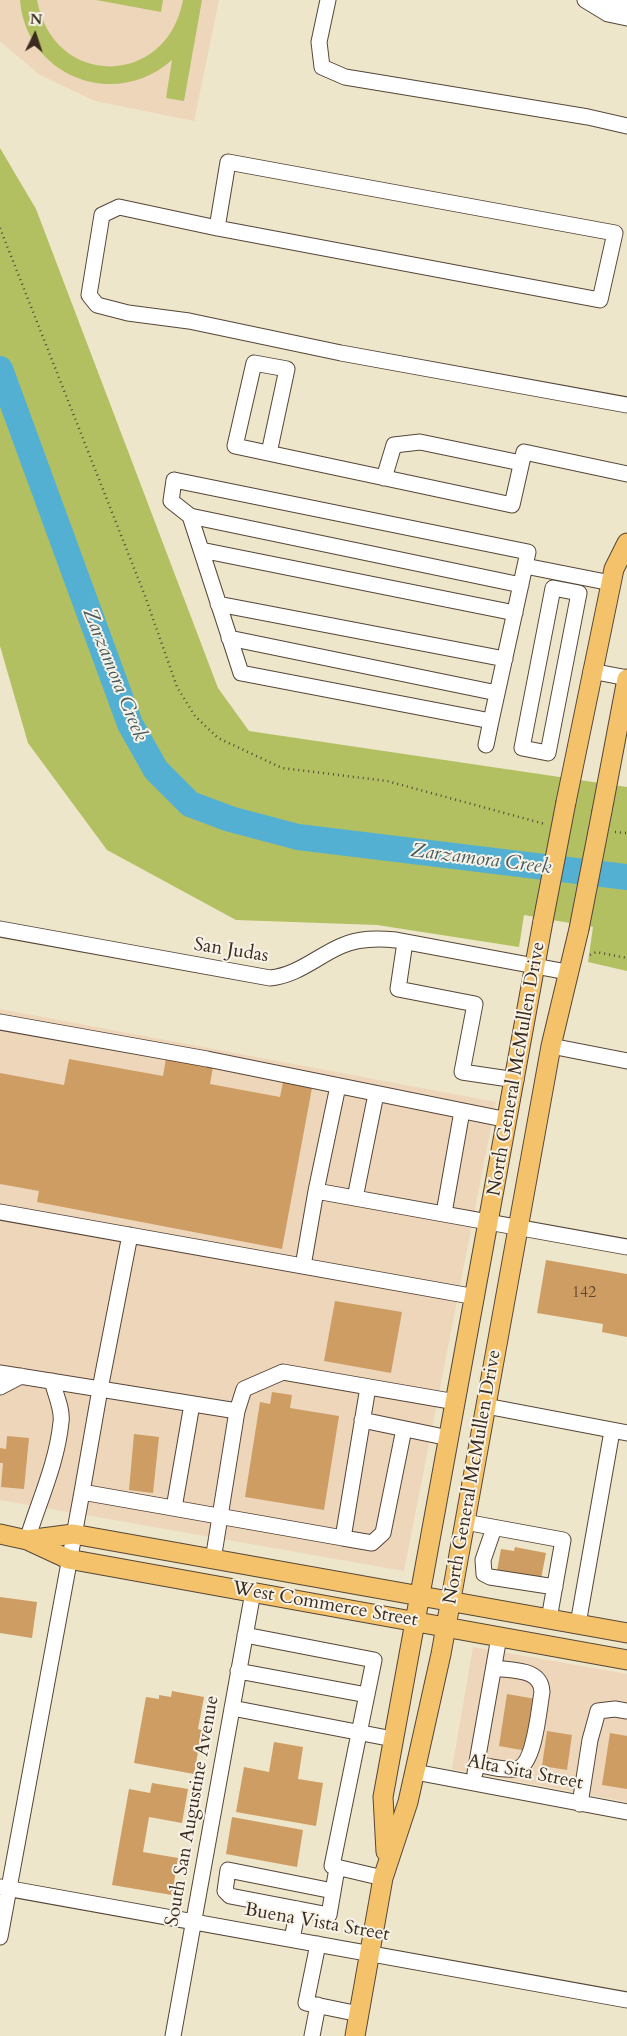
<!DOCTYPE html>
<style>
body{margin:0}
#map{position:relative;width:627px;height:2036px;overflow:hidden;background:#ede6ca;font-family:Cardo,serif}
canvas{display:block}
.north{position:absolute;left:10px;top:10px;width:50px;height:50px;-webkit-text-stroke:4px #f7f3e8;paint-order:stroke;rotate:4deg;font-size:14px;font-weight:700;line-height:20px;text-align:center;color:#3b2a1e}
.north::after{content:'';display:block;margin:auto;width:18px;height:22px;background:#3b2a1e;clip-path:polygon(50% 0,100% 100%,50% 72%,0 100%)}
</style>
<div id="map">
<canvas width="627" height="2036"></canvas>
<div class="north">N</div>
</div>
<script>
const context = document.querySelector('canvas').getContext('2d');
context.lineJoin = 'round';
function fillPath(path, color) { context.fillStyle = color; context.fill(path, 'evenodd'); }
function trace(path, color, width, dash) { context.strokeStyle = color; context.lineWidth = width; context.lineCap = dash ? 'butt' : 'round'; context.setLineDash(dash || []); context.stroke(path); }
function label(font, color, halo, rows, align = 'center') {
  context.font = font + ' Cardo,serif'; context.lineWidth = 4; context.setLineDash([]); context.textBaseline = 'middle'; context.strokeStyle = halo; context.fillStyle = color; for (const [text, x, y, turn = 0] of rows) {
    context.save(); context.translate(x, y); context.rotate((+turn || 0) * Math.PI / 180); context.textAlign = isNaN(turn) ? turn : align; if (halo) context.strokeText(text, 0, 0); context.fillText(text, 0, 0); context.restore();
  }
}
fillPath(new Path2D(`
 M0 0H219L194 121 95 101 40 75 0 41Z
 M0 1009 496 1102 404 1571 0 1500Z
 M473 1647 627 1674V1802L452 1769Z`), '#eed6bb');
fillPath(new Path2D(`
 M20 0H37C53 89 167 88 183 0H202L184 101 166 98 172 60C115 111 26 76 20 0Z
 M96 0H163L161 12Z
 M0 148 36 209 218 688 249 731 627 787V971L588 962 593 927 524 915 519 947 377 925 236 920 107 850 28 743 0 646Z`), '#b2c062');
trace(new Path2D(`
 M0 369 130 724 156 770 190 804 230 819 298 837 627 877`), '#54b0d2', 26);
fillPath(new Path2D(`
 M166 1058 213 1067 210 1084 280 1097 283 1082 312 1088 282 1249 37 1202 39 1191 0 1184V1073L64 1085 69 1059 163 1076Z
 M546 1260 627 1274V1337L602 1332 603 1324 537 1313Z
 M335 1301 402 1312 391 1373 324 1361Z
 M272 1392 292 1395 290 1408 339 1416 324 1510 245 1497 260 1402 270 1404Z
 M134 1434 159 1437 153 1493 129 1490Z
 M7 1436 29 1438 24 1489 1 1487 3 1463H0V1448L6 1449Z
 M515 1547 546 1553 541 1579 497 1571 501 1549 514 1551Z
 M0 1597 37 1602 32 1638 0 1633Z
 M172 1691 204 1697 198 1729 202 1730 194 1774 134 1763 146 1697 159 1699V1695L171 1697Z
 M507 1694 536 1699 527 1751 499 1746Z
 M547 1731 572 1735 567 1770 542 1766Z
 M610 1733 627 1736V1789L602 1785Z
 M274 1742 303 1747 298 1779 323 1783 316 1826 236 1812 244 1767 269 1772Z
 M152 1783 188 1789 182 1823 149 1817 143 1852 178 1858 172 1895 112 1885 129 1789 150 1793Z
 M232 1817 303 1830 297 1867 226 1854Z`), '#ce9d63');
const minor = new Path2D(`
 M328 0 319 42 322 67 345 77 588 117 627 126
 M585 0 608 14 627 18
 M592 3 612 1 627 5
 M217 228 228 162 615 233 600 300 217 228 119 207 102 215 89 295 97 305 128 313 189 321 341 353 627 405
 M269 453 287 369 254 363 235 446 512 505 524 452 627 474
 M384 478 394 445 420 442 521 463
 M174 480 528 552 491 721 241 673 190 516 171 501Z
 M190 516 521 585
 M201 550 515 613
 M525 566 611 583
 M553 588 579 593 548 753 522 748Z
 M218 604 505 659
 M229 638 497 693
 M591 671 627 678
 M486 745 491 721
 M0 929 270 978C298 975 316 957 341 946 359 938 377 938 396 940L567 972
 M405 942 398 989 475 1004 462 1072 516 1080
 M0 1022 207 1059 508 1120
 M551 1046 627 1061
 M316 1191 338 1086
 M355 1198 376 1094
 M0 1212 476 1297
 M444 1213 462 1111
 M303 1266 316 1191 627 1247
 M0 1373 100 1389 130 1235
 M0 1387 21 1376
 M486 1406 627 1433
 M362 1420 449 1438
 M82 1492 100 1389 237 1411
 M174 1508 192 1404
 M465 1522 563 1540 549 1619
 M494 1528 483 1560 484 1574 490 1577 555 1587
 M343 1538 372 1543 383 1533 404 1429
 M27 1540C39 1501 57 1463 61 1422 63 1410 55 1393 52 1381
 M213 1560 237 1411 244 1389 283 1372 456 1402
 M578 1624 612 1431
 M245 1635 374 1660 332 1866 383 1878
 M238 1671 367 1695
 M232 1708 393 1739
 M477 1764C488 1766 508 1772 519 1768 535 1761 539 1708 542 1692 541 1668 513 1671 494 1668
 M415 1772 627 1812
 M475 1773 499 1637
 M580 1804 590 1740 598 1711 615 1709 627 1711
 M0 1887 627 2000
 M333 1891 228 1870 225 1891 230 1896 329 1915 337 1868
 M0 1937 82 1492 343 1538 368 1387
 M292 1939 298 1909
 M318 1944 306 2003 359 2014
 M173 2036 253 1592
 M312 2036 318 2005`);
const major = new Path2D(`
 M566 802 614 569 627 543
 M602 811 627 679
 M0 1534 27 1540 68 1559 627 1660
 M27 1540 73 1534 627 1633
 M386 1852 383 1797 543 921
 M355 2036 383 1878 408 1802 441 1654 551 1046 579 929`);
trace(minor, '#564638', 17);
trace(major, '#564638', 21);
trace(new Path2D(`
 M0 228 145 596 177 687 195 716 218 738 282 768 387 781 545 824
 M615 832 627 833
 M590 955 596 952 627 958`), '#564638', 2.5, [1, 4]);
trace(minor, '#fff', 15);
trace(major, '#f4c26a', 19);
const majorBridge = new Path2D(`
 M543 921 566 802
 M579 929 602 811`);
trace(majorBridge, '#564638', 21, []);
trace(majorBridge, '#f4c26a', 19);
label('16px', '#60472f', null, [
 ["142",584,1293]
]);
label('19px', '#3b2a1e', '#f7f3e8', [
 ["San Judas",231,951,9],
 ["North General McMullen Drive",517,1069,-80],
 ["North General McMullen Drive",473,1477,-80],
 ["West Commerce Street",325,1605,10],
 ["Alta Sita Street",525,1773,11],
 ["South San Augustine Avenue",193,1811,-80],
 ["Buena Vista Street",317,1923,10]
]);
label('italic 20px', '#44595d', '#f7f3e8', [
 ["Zarzamora Creek",114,675,68],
 ["Zarzamora Creek",481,860,7]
]);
</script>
